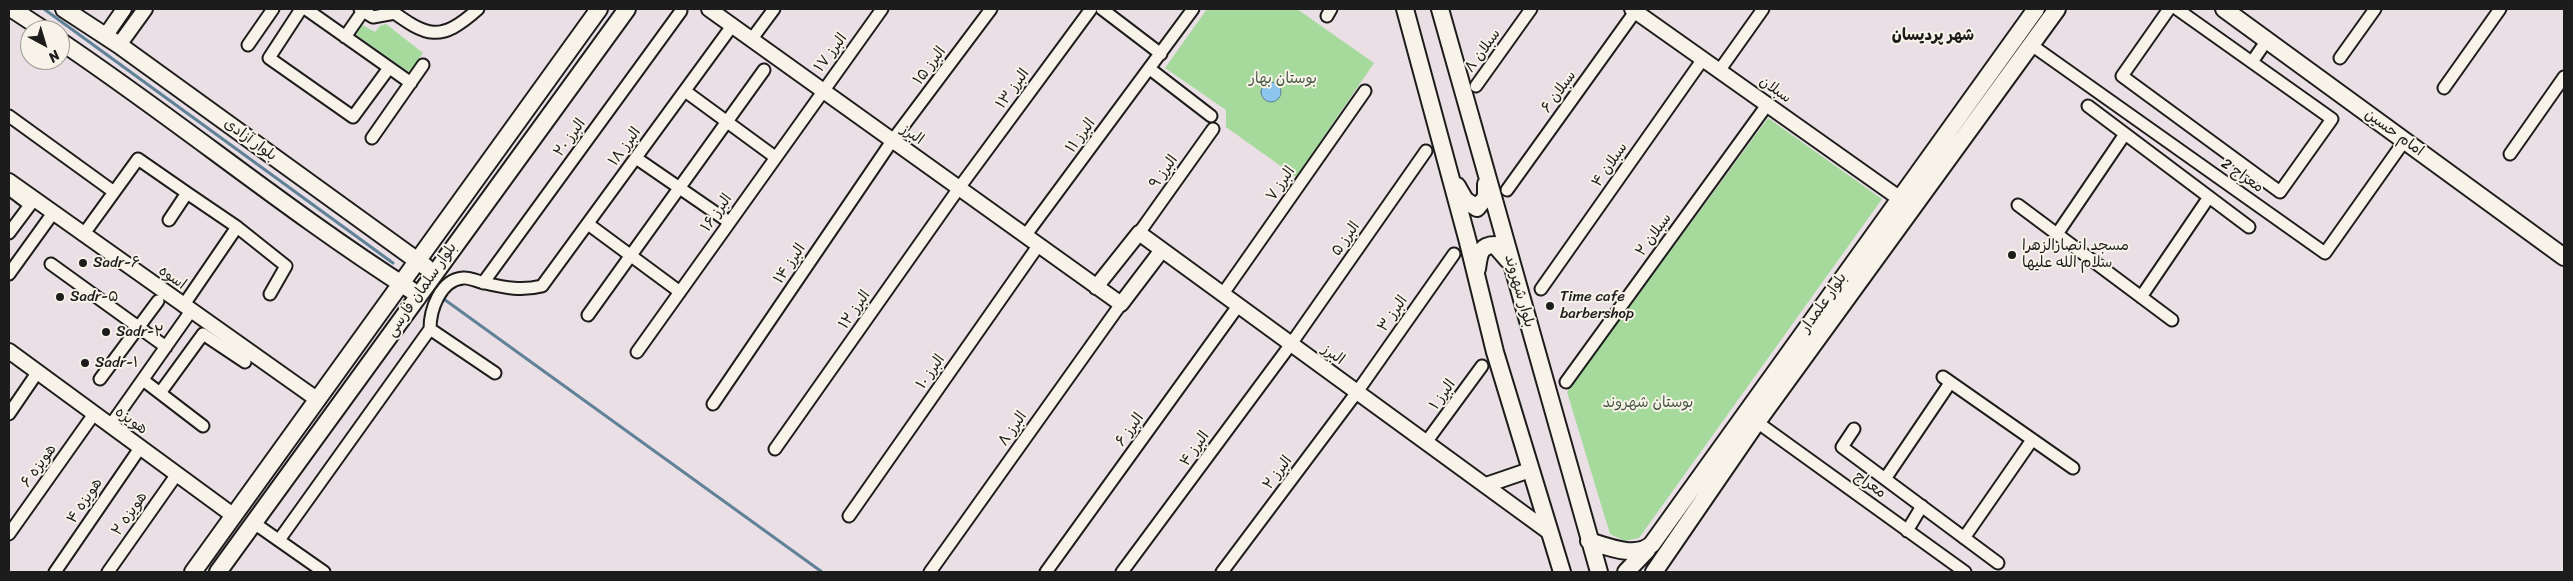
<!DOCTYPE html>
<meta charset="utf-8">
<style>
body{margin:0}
#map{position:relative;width:2573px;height:581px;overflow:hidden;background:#eadfe5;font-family:Sriracha,sans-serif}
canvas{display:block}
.frame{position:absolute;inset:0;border:10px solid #1c1c1c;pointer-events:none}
.north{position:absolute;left:20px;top:20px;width:50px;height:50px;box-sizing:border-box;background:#f7f3e8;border:1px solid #9f9d96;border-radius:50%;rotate:141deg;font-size:14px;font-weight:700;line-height:20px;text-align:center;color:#1c1c1c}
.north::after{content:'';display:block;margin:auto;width:18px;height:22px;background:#1c1c1c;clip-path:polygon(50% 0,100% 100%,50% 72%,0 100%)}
</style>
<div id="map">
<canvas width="2573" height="581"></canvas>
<div class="frame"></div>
<div class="north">N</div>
</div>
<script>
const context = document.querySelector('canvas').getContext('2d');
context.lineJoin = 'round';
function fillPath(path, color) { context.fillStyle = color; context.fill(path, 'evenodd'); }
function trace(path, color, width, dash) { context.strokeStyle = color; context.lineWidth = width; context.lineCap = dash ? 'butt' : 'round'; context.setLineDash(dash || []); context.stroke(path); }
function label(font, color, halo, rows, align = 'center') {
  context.font = font + ' Sriracha,"Playpen Sans Arabic",sans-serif'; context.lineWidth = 4; context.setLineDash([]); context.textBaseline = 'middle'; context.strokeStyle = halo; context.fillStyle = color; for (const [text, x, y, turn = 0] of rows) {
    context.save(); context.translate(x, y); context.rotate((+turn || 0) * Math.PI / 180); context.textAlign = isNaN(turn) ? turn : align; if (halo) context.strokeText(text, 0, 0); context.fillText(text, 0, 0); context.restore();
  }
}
fillPath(new Path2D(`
 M1207 9H1297L1374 63 1296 177 1226 127V110L1165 68Z
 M359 23 375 32 380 26 386 24 423 53 409 72 352 32Z
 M1768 118 1882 199 1639 538 1625 541 1610 534 1567 392Z`), '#a5da9c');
const water = new Path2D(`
 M1261 92a10 10 0 1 1 20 0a10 10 0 1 1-20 0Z`);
fillPath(water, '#8dc6ec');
trace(water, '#608299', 1);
trace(new Path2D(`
 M44 9 393 263
 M441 297 822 572`), '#608299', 3);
const minor = new Path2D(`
 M301 9 269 58 353 117 389 68
 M306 9 411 83
 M360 9 373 17 395 13
 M389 9C427 37 440 43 478 9
 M1102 9 1161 54
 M2169 9 2122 76 2280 192 2332 119 2177 9
 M1327 16 1331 9
 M345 37 363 11
 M751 40 774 9
 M2030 44 2325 253 2405 140
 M248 45 273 9
 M2340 58 2375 9
 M2252 62 2267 40
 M1150 69 1211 116
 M1719 71 1763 9
 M1476 86 1531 9
 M2444 88 2500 9
 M685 91 775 157
 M2088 106 2249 227
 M9 116 114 192
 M372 138 423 65
 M2510 154 2564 77
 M636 158 729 222
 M9 189 30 205 9 233
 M1507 190 1637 9
 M2018 205 2172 320
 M169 220 187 193 237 227
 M588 224 680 292
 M1139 233 1213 129
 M2057 234 2125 134
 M83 235 138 159 187 193
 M1025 236 1193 9
 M51 264 166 347
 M9 274 53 213
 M483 283 681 11
 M1541 289 1703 59
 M1222 295 1365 91
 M2141 297 2209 197
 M183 306 237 227 286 266 270 294
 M588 315 764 70
 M430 329C430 310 440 280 463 278 469 277 479 282 485 283 506 288 522 291 542 286L732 26
 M637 352 882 9
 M1943 377 2073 468
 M100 379 158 301
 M143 380 203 426
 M1566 382 1767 105
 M160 393 203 334 245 362
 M713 404 892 141 991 9
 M9 414 37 373
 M1757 422 1965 572
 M110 426 191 311
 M1854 429 1842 447 1998 563
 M1427 441 1482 366
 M775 449 959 188 1091 9
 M1885 479 1950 383
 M849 516 1038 246
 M254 523 324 572
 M1907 531 1922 506
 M9 534 94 414
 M1964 538 2032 440
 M279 540 430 329 495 373
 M55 572 140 448
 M108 572 177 474
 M930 572 1121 304
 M1046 572 1238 306
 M1122 572 1291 344 1426 151
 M1222 572 1357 392 1454 254`);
const tertiary = new Path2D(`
 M709 9 1121 304 1162 250
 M1632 9 1899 198
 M106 35 124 9
 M119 45 145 9
 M9 181 318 400
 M1096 287 1139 233 1549 532
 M9 351 234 516
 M1486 485 1530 470`);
const secondary = new Path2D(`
 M12 9 44 30
 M64 9 119 45 426 267
 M1405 9 1468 242 1495 352 1562 572
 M1440 9 1599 572
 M2224 9 2564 257
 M60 41C179 121 290 213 411 290
 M1457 186 1465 200 1477 208 1486 197V184
 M1477 269C1479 256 1479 245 1495 245L1508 260
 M1589 541C1608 547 1637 559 1652 544L2036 9
 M193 572 599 9
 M218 572 627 9
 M1626 572 1647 550
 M1654 572 1757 422 2057 9`);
trace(minor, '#1c1c1c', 15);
trace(tertiary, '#1c1c1c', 18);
trace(secondary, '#1c1c1c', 20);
trace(minor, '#f7f3e8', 11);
trace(tertiary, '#f7f3e8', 14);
trace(secondary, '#f7f3e8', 16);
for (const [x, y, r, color] of [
 [2012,255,5,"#1c1c1c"],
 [83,263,5,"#1c1c1c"],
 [60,297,5,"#1c1c1c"],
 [1550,306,5,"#1c1c1c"],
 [106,332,5,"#1c1c1c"],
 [85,363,5,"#1c1c1c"]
]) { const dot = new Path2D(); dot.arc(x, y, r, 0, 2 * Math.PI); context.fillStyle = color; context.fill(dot); trace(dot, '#f7f3e8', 2); }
label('15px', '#1c1c1c', '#f7f3e8', [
 ["سبلان ۸",1483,51,-54],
 ["البرز ۱۷",831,53,-53],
 ["البرز ۱۵",930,66,-53],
 ["البرز ۱۳",1013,89,-54],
 ["سبلان",1775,90,35],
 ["سبلان ۶",1559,92,-54],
 ["امام حسین",2394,133,36],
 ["البرز",912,135,35],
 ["البرز ۱۱",1081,136,-53],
 ["البرز ۲۰",570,138,-54],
 ["بلوار آزادی",250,140,36],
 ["البرز ۱۸",625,147,-54],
 ["سبلان ۴",1610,165,-55],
 ["البرز ۹",1164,172,-54],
 ["معراج 2",2242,176,35],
 ["البرز ۷",1281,184,-55],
 ["البرز ۱۶",717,213,-55],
 ["سبلان ۲",1654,235,-54],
 ["البرز ۵",1346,239,-55],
 ["البرز ۱۴",790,264,-56],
 ["اسوه",172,278,35],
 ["بلوار سلمان فارسی",422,290,-55],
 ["بلوار شهروند",1519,291,74],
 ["بلوار علمدار",1824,303,-55],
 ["البرز ۱۲",855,310,-55],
 ["البرز ۳",1393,314,-55],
 ["البرز",1333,355,36],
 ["البرز ۱۰",931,372,-55],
 ["البرز ۱",1443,395,-54],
 ["هویزه",131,421,36],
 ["البرز ۸",1013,429,-55],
 ["البرز ۶",1130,430,-54],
 ["البرز ۴",1195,449,-54],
 ["هویزه ۶",39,466,-54],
 ["البرز ۲",1278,473,-53],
 ["معراج",1870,485,36],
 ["هویزه ۴",85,501,-56],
 ["هویزه ۲",130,514,-55]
]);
label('15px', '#455542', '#f7f3e8', [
 ["بوستان بهار",1283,79],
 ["بوستان شهروند",1648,403]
]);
label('15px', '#1c1c1c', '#f7f3e8', [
 ["مسجد انصارالزهرا",2022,246],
 ["سلام الله علیها",2022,263],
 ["Sadr-۶",93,263],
 ["Sadr-۵",70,297],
 ["Time cafe",1560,297],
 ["barbershop",1560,314],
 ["Sadr-۲",116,332],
 ["Sadr-۱",95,363]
], 'left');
label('bold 16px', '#1c1c1c', '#f7f3e8', [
 ["شهر پردیسان",1933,36]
]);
</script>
